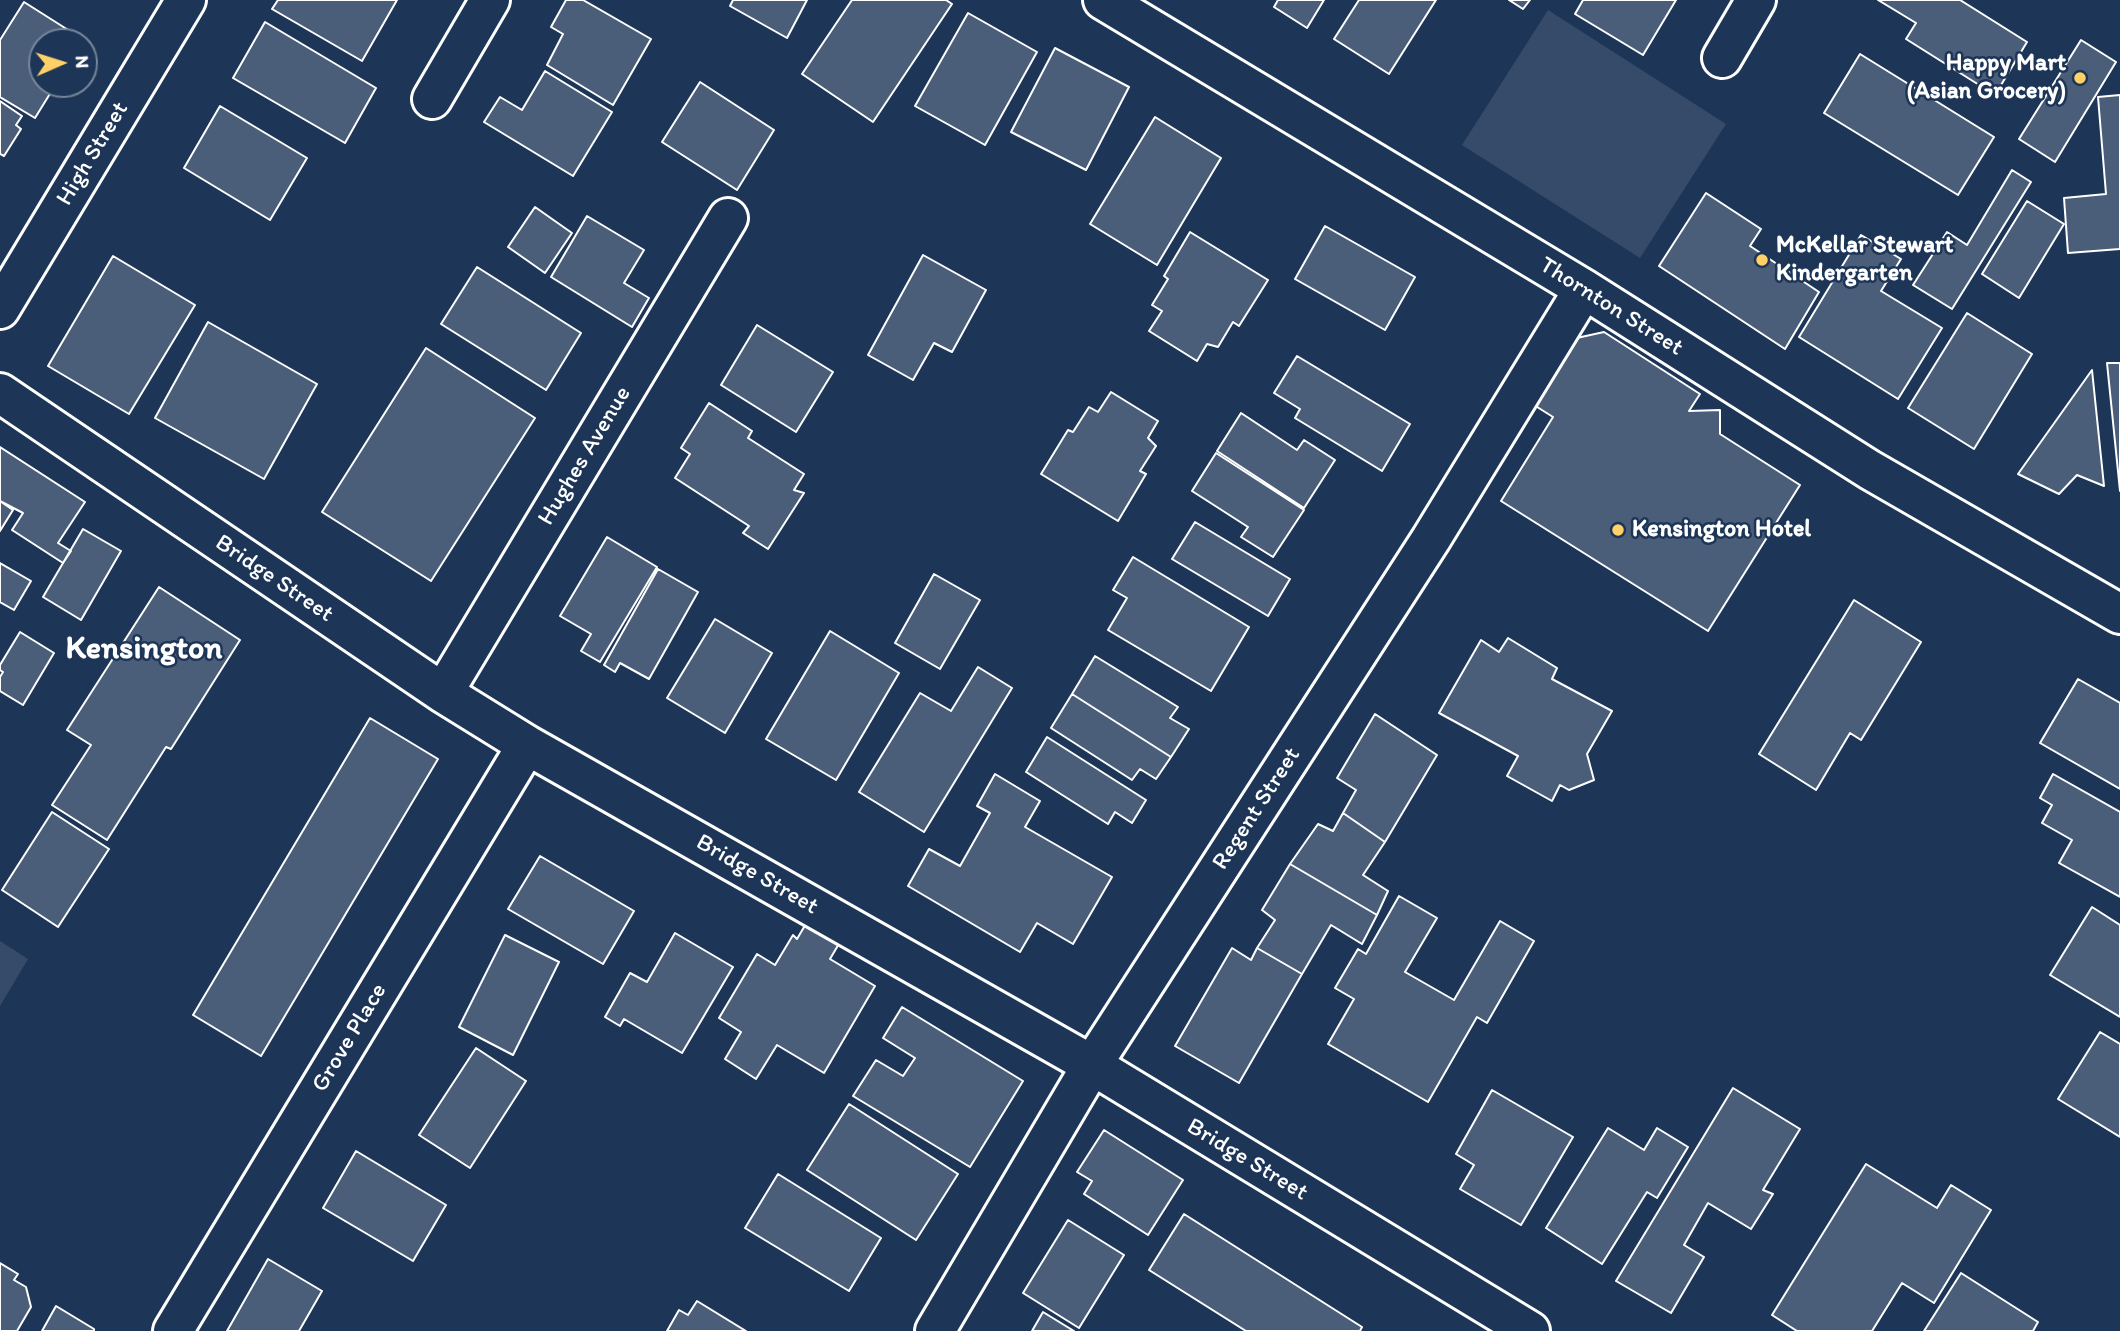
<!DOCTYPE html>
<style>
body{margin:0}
#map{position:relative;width:2120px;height:1331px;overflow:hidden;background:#1d3557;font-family:Itim,sans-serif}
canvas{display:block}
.north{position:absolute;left:28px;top:28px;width:70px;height:70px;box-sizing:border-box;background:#1d3557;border:2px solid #77869a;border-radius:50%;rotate:87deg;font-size:19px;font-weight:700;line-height:28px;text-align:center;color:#fff}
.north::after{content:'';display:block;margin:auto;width:24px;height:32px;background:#ffd166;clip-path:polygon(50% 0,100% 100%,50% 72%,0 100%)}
</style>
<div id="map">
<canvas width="2120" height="1331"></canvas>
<div class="north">N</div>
</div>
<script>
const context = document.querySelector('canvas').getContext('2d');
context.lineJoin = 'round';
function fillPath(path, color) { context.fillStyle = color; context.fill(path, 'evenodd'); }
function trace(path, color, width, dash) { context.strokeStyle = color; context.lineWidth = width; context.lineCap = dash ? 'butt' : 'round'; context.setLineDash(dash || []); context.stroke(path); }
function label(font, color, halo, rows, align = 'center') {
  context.font = font + ' Itim,sans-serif'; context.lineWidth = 5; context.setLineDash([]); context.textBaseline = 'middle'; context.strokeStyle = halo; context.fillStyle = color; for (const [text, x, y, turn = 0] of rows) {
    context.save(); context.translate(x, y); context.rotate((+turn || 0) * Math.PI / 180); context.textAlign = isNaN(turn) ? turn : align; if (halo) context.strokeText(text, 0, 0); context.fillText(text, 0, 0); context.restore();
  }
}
fillPath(new Path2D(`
 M1548 10 1726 124 1640 258 1462 145Z
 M0 941 28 959 0 1006Z`), '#364b69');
const building = new Path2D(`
 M278 0H397L362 61 272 9Z
 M566 0H583L651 39 613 105 547 65 563 34 551 27Z
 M733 0H807L787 38 730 6Z
 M852 0H946L952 4 873 122 802 74Z
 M1278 0H1324L1307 28 1274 7Z
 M1359 0H1436L1389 74 1334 39Z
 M1509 0H1530L1523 9Z
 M1583 0H1676L1643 55 1575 14Z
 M1878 0H1960L2027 42 1995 95 1906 39 1916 23Z
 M24 2 84 40 82 42H42V84H56L35 118 0 97V40Z
 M968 13 1037 52 985 145 915 106Z
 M265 22 376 88 345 143 233 78Z
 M2081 40 2116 62 2055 162 2019 139Z
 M1055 48 1129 87 1086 170 1011 132Z
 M1860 54 1994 137 1958 195 1824 113Z
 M545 71 612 112 573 176 484 122 500 97 522 110Z
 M700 82 774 130 737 190 662 142Z
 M2120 95V249L2068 253 2064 198 2106 194 2098 97Z
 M0 101 22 116 16 125 21 129 4 156 0 154Z
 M220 106 307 158 270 220 184 168Z
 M1155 117 1221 158 1157 265 1090 224Z
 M2012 170 2031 182 1952 309 1913 285 1947 232 1967 245Z
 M1706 193 1761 229 1750 246 1819 292 1785 349 1659 266Z
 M2027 201 2064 224 2019 298 1982 274Z
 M535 207 572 233 545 273 508 247Z
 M587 216 644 250 624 283 649 298 632 327 551 277Z
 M1325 226 1415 277 1385 330 1295 279Z
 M1190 232 1268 280 1239 326 1233 322 1218 347 1207 344 1197 361 1149 331 1162 311 1152 305 1168 279 1164 276Z
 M1861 235 1901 259 1881 291 1942 328 1898 399 1799 337Z
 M923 255 986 290 952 352 934 343 913 380 868 355Z
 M113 256 195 305 129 414 48 366Z
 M477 267 581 333 546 390 441 324Z
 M1967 313 2032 354 1974 449 1908 408Z
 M208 322 317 384 264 479 155 418Z
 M757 325 833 372 796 432 721 385Z
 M1604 332 1700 394 1689 411 1720 410V434L1800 485 1708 631 1501 501 1553 417 1526 400 1563 341Z
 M426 348 535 418 431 581 322 512Z
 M1297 356 1410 424 1382 471 1295 418 1300 409 1274 393Z
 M2107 363H2120V491Z
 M2092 370 2104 486 2077 475 2059 494 2018 474Z
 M1111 392 1158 421 1148 438 1156 446 1140 471 1146 474 1118 521 1041 474 1068 430 1073 432 1089 407 1098 412Z
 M709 403 752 431 748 438 804 474 794 490 804 493 768 549 743 533 749 526 675 478 690 454 681 448Z
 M1241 413 1297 450 1304 440 1335 460 1304 508 1217 451Z
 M0 447 85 502 58 543 71 551 63 563 12 530 23 513 0 501Z
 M1216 453 1304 510 1273 557 1241 537 1248 527 1192 491Z
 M0 501 13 510 0 531Z
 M1195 522 1290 579 1268 616 1172 559Z
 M83 529 121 551 81 620 43 597Z
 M607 537 657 567 600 662 581 651 591 634 560 616Z
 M1133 557 1249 627 1211 691 1108 630 1127 598 1113 590Z
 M0 563 31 581 14 610 0 602Z
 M658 569 698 592 649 679 620 663 615 672 604 665Z
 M934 574 980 600 940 669 895 643Z
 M159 587 240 640 171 749 166 747 107 840 52 805 91 745 67 730Z
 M1854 600 1921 642 1861 740 1850 733 1816 790 1759 754Z
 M715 619 772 653 725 733 667 698Z
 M830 631 899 673 836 780 766 739Z
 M20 632 54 653 23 705 0 691V677L3 672 0 670V665Z
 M1508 638 1557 668 1552 679 1612 711 1587 754 1594 780 1569 790 1560 785 1552 801 1507 776 1518 756 1439 713 1481 640 1499 652Z
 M1095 656 1178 707 1170 718 1189 729 1171 757 1072 694Z
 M978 667 1012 688 924 832 859 792 920 693 951 711Z
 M2078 679 2120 703V789L2040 743Z
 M1072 694 1171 757 1156 779 1140 769 1132 780 1051 728Z
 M1375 714 1437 755 1385 842 1343 813 1356 790 1337 778Z
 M370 718 438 759 261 1056 193 1015Z
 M1047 737 1146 800 1132 823 1115 812 1108 824 1026 772Z
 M995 774 1040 801 1025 827 1112 877 1073 944 1037 923 1020 952 908 886 929 849 960 866 990 813 977 806Z
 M2053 774 2120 812V897L2059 863 2072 840 2042 823 2052 805 2040 798Z
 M52 812 109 849 58 927 2 890Z
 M1343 813 1385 842 1363 875 1388 891 1377 915 1290 864 1318 824 1333 831Z
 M540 856 634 911 603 964 508 909Z
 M1290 864 1377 915 1362 944 1331 925 1302 974 1257 948 1275 920 1262 910Z
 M1399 896 1437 918 1405 972 1454 1000 1500 921 1534 941 1487 1023 1477 1017 1428 1102 1328 1044 1354 999 1335 988 1358 949 1366 954Z
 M2092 907 2120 925V1017L2050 975Z
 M807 922 840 942 830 959 875 986 824 1073 777 1045 756 1079 725 1059 741 1032 719 1018 757 954 775 965 793 935 797 939Z
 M675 933 733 967 682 1053 624 1019 620 1026 605 1017 630 973 647 982Z
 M505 935 559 962 513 1055 459 1027Z
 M1232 948 1251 960 1257 948 1302 974 1239 1083 1175 1046Z
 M902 1007 1023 1081 970 1167 853 1096 876 1060 903 1076 915 1058 883 1038Z
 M2100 1032 2120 1044V1137L2058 1099Z
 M476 1048 526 1081 470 1168 419 1135Z
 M1733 1088 1800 1129 1763 1190 1773 1194 1751 1229 1708 1203 1684 1245 1704 1257 1671 1313 1616 1281Z
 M1492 1090 1573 1137 1521 1225 1460 1189 1474 1165 1456 1154Z
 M849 1104 958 1174 916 1240 807 1170Z
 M1608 1128 1644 1150 1657 1128 1688 1147 1657 1198 1647 1192 1602 1264 1546 1228Z
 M1104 1130 1183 1180 1148 1235 1084 1194 1092 1181 1077 1172Z
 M356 1151 446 1205 413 1261 323 1208Z
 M1866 1164 1937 1208 1951 1185 1991 1210 1934 1303 1902 1283 1872 1331H1797L1772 1315Z
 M778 1174 881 1238 849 1291 745 1228Z
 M1184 1214 1362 1327 1360 1331H1246L1149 1270Z
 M1068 1220 1124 1255 1079 1328 1023 1293Z
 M268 1259 322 1291 299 1331H227Z
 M0 1263 18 1274 14 1280 26 1287 31 1307 17 1331H0Z
 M1961 1273 2038 1322 2033 1331H1924Z
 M697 1301 746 1331H667L679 1310 688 1315Z
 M56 1306 94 1329V1331H42Z
 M1043 1312 1074 1331H1032Z`);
fillPath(building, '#4a5d79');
trace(building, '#fff', 2);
const minor = new Path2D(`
 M1103 0 1584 289 1870 470 2120 614
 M1722 58 1756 0
 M432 99 490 0
 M0 309 186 0
 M0 393 443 693 527 745 1092 1065 1530 1331
 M443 693 728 218
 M173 1331 527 745
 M935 1331 1092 1065 1431 539 1584 289`);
trace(minor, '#fff', 44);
trace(minor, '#1d3557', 38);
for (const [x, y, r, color] of [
 [2080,78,7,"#ffd166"],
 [1762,260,7,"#ffd166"],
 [1618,530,7,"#ffd166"]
]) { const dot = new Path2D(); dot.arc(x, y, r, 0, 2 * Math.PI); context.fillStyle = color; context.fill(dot); trace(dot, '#1d3557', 2.5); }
label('bold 24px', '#fff', '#1d3557', [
 ["Happy Mart",2066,64,"right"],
 ["(Asian Grocery)",2066,92,"right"],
 ["McKellar Stewart",1776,246],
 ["Kindergarten",1776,274],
 ["Kensington Hotel",1632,530]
], 'left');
label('24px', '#fff', '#1d3557', [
 ["High Street",93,154,-59],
 ["Thornton Street",1611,307,32],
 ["Hughes Avenue",585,456,-59],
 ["Bridge Street",274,579,34],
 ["Regent Street",1257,809,-57],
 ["Bridge Street",757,875,30],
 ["Grove Place",350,1038,-59],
 ["Bridge Street",1247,1160,31]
]);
label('bold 32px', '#fff', '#1d3557', [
 ["Kensington",144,650]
]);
</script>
